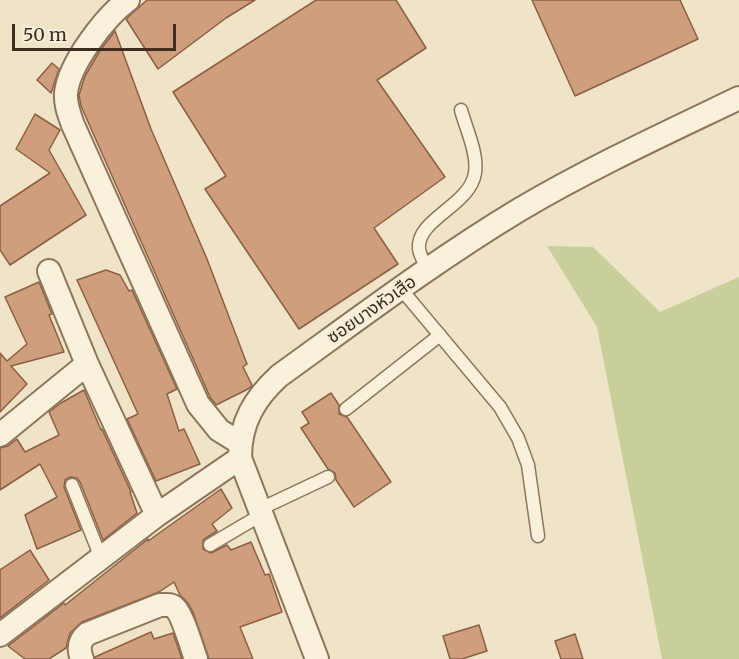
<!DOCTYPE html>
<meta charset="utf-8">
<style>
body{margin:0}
#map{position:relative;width:739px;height:659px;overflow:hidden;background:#f0e4c8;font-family:Merriweather,serif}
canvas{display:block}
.scale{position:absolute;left:12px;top:24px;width:164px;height:27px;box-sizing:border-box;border:3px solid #3d2e20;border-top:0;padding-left:8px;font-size:18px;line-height:21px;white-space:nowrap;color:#3d2e20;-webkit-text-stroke:4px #f7eed8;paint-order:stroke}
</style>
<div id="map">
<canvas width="739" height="659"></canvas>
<div class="scale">50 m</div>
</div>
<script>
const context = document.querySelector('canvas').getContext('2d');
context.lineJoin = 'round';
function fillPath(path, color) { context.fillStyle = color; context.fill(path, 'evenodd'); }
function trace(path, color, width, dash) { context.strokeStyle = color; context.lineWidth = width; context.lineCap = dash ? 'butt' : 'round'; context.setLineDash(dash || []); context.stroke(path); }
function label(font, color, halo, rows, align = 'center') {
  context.font = font + ' Merriweather,"Noto Sans Thai",serif'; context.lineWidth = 6; context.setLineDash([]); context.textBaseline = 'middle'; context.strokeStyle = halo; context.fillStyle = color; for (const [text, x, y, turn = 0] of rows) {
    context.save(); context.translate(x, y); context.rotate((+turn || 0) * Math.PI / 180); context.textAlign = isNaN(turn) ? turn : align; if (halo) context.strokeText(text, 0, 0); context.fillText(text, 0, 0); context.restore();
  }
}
fillPath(new Path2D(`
 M547 246 593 247 660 312 739 277V659H662L597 327Z`), '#c9cf9b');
const building = new Path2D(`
 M147 0H255L226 18 158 69 126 19Z
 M316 0H396L426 48 377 80 445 177 374 228 398 264 299 329 205 189 226 176 173 92Z
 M532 0H680L698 39 575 96Z
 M115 31 151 129 207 259 247 364 243 367 252 385 250 388 216 405 210 397 81 106 79 95 85 76 101 49Z
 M52 63 59 69 51 93 37 80Z
 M35 114 60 130 49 150 86 215 10 265 0 250V206L50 173 16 149Z
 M106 270 120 275 129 291 132 290 177 389 167 394 179 431 184 429 200 464 156 481 127 419 138 414 77 280Z
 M39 282 52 314 49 315 64 352 11 366 27 384 0 412V353L7 361 27 344 5 297Z
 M84 390 101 430 102 429 131 492H130L137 513 103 540 80 482 77 478 70 477 65 480 64 487 81 530 37 549 25 515 57 497 40 464 0 490V448L8 446 17 439 25 452 59 435 49 412 61 403Z
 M331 393 339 405V414L347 417 391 482 354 507 336 480 335 473 328 469 301 428 309 423 302 412Z
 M221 489 232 508 212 524 217 531 203 540V549L211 553 227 545 231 550 251 542 265 575 269 574 282 612 240 627 253 659H209L193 612 188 603 180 595 174 582 159 592 82 622 70 633 66 648 49 659H25L8 646 64 603 65 605 148 539V541Z
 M30 550 49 580 0 618V570Z
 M479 625 487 651 462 659H450L443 636Z
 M151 632 154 639 173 633 182 659H95V657Z
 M575 634 583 659H561L555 641Z`);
fillPath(building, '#cf9f7d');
trace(building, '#8d5f41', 1.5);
const service = new Path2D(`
 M428 270C425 264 420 256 419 249 416 219 470 206 475 173 478 153 466 129 461 110
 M401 289 500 407 518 438 528 465 538 536
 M346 409 440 335
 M72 485 101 558
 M258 510 328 477
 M210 545 261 515`);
const minor = new Path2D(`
 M128 0C105 17 69 64 66 93 65 104 69 114 73 125L198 404 219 430 240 443
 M87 364 157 515
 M0 435 87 364 49 271
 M0 635 157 515 240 458
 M82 659C78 649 79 641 87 634L160 605C165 605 171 604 175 608 182 614 192 648 196 659
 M317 659 240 458C240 423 254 399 279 376 358 319 436 260 519 210 590 168 664 134 739 98`);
trace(service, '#8d765c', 15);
trace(minor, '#8d765c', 26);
trace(service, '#faf1dc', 12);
trace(minor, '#faf1dc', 22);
label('18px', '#3d2e20', '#f7eed8', [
 ["ซอยบางหัวเสือ",372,310,-35]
]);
</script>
